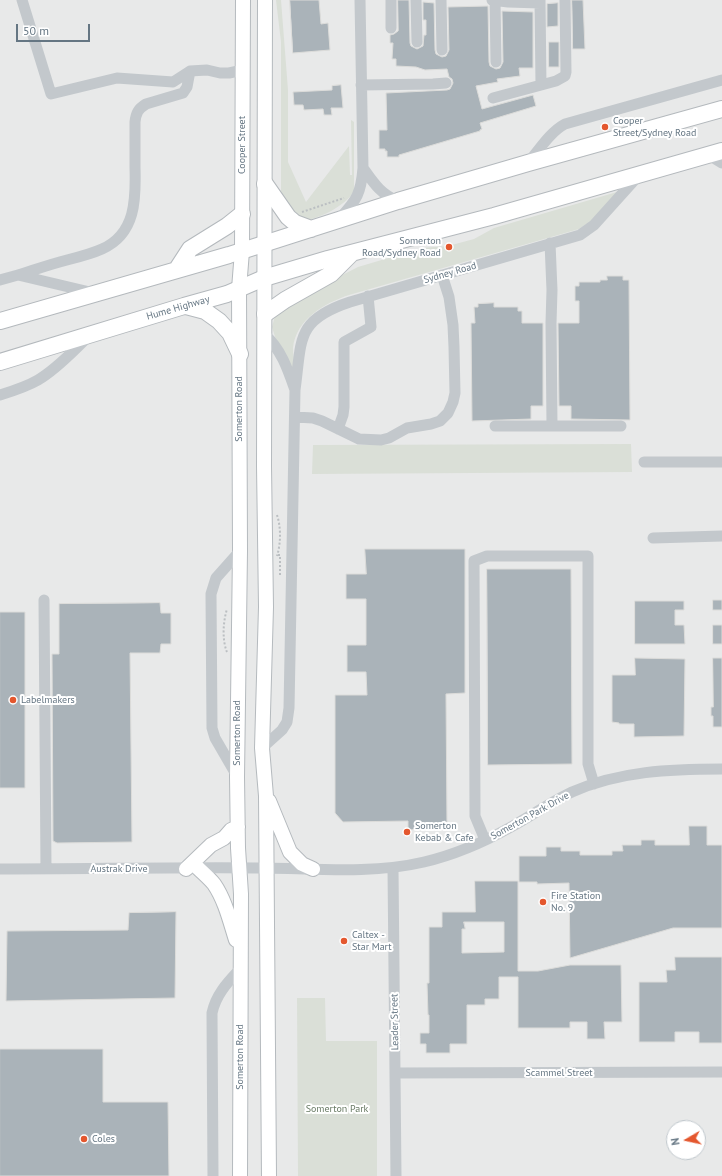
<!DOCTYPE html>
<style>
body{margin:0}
#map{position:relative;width:722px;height:1176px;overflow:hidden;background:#fafaf8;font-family:"PT Sans",sans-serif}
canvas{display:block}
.north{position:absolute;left:666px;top:1120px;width:40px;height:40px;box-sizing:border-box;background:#fff;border:1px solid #c1c8cd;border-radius:50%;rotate:261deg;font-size:11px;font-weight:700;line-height:16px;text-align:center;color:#657683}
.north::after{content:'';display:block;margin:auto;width:14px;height:18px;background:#e4572e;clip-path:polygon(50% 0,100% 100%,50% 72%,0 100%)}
.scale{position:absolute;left:16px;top:24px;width:74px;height:18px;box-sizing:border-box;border:2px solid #657683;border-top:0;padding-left:5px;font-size:12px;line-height:14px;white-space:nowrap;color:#657683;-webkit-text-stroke:3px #fff;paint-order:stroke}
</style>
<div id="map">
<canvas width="722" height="1176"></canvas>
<div class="north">N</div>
<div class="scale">50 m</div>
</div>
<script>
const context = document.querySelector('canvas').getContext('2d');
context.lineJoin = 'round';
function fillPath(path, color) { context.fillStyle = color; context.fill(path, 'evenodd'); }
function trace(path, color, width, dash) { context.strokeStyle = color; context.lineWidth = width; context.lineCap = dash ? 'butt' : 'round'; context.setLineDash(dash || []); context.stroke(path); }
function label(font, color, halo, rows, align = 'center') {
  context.font = font + ' "PT Sans",sans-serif'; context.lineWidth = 4; context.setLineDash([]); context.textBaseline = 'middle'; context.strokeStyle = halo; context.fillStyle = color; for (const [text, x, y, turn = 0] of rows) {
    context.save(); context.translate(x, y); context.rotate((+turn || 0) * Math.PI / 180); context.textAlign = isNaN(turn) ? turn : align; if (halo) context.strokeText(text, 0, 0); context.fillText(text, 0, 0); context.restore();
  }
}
fillPath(new Path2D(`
 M0 0H722V1176H0ZM674 1128H698V1152H674Z`), '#e8e9e9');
fillPath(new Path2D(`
 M276 0H281L288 90V162L306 202 349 146 348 118 350 175H352L351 120 354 122V191C346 206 316 221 298 221L282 195 281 191V42Z
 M617 192 597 217 579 229 349 295C325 303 296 319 293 348 293 356 295 364 295 372L276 340 272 327 275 316 299 297 358 267 422 248 448 246 474 239 494 228Z
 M631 444 632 472 312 474 313 445Z
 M297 998H325L326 1041H377V1176H298Z`), '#dadfd7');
const building = new Path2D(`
 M290 0H319L321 24 328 23 330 50 293 53Z
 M398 0H409L410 43 411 46 417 49 423 46 424 35H426V20H423V2L434 3 435 50 436 54 442 57 446 56 449 50 448 7 488 6 489 62 490 66 496 69 500 68 503 62 502 11 533 12V68H519L520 76 497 79 498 82 476 86 482 109 533 95 536 106 480 123 482 129 480 130V131L399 155V157H387V151H385V149H379V130H387L386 93 447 90 450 89 453 83 452 79 449 77 447 69 425 70 416 67 396 66V59H392L393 43H390V35L394 34 398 31Z
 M572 0H583L585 49H573Z
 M558 3V26L547 27V4Z
 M549 42H559V67H549Z
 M341 85 343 108H331L332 115H324L323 109 304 110 303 105H294L293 92 332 90V86Z
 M607 276H623V280H629L630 420 571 419V406H559L558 323H579V301H575V286H579V282H600V280H607Z
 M494 303V307H518V311H522V323H543V406H531V419L472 421 471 323H475L474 307H478V304Z
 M365 549H465V693L446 694 447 825H440V827H424L423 829 408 830V821L343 822 335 813V695H367L366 672H347V645H366V599H346V574H366Z
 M487 569H571L572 764 488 765Z
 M713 600H722V610H713Z
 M635 601H684V610H675V625H684L685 644H635Z
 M160 603 161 613H171V644H161L160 653H130L132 842 57 843 53 841 52 654H59V604Z
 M0 612H25V788H0Z
 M713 625H722V644H713Z
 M635 658 685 659 684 736 634 737V724H619V723L612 722V675H635Z
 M713 658H722V727H713V716H711V707H713Z
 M689 826H707V845H722V928H673L570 958 569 883 537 884V882H519V856H546V847H561V851H580V855H612V851H623L622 845H641V840H655V845H689Z
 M475 881H518V971H538L570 965H621L622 1022H604L605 1039H587V1022H570V1028H518V977H499V999H485V1005H467V1044H450V1053H426V1044H420V1033H429V1015H428L427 983H429V927H442V912H475ZM464 922H504V952L462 953V929H465Z
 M176 912 175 998 6 1001 7 931 128 930 129 913Z
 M675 957H722V1043H699V1032H675V1042H639V982H667L666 970H675Z
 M0 1049H103V1102H168L169 1176H0Z`);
fillPath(building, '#aab3b9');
trace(building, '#dcdcda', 1);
const major = new Path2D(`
 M265 0 264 466 266 607 262 748 266 796 269 1176
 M269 801 290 852 302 864 313 869
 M198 868C203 873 209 878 214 884 225 900 230 921 236 940
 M186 869 211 845 224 838 231 830 238 827
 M240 1176 241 894 238 848 237 777 240 551 239 289 242 251 243 0`);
const highway = new Path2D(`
 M265 184 288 217 295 223 311 229
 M177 269 190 249 227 226 242 214
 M186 306 205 311 219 321 230 333 240 354
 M265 314 285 300 331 274 352 253
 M0 321 229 255 398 201 528 163 722 109
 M0 362 184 306 227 294 264 278 328 259 494 216 722 151`);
trace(major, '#b5babe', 16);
trace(highway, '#b4b9bd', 18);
trace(new Path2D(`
 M302 212 344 198
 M277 515C281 527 281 543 277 556
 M278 555H280V575
 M227 652C222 640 223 622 227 609`), '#bbbfc2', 2, [2, 2]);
trace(new Path2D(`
 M22 0 51 94 117 78 173 82 190 71 207 70 220 73H229L243 70
 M391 0V28
 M416 0 417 42
 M441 0 442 50
 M492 0 508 2 540 3
 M495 0 496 62
 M540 0 541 85
 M361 85 433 84 446 83
 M493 98 556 81 565 76 566 72 565 0
 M709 155 722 163
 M528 163C539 150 550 132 565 124L722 80
 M363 168C373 182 381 195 398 201
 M340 218C357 200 361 193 363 168L360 0
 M18 275C34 270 51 264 67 260 79 257 91 254 102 249 136 234 136 199 135 167 135 152 135 137 135 122 136 113 138 109 146 104L183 93 187 87 190 71
 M0 280 18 275 94 293
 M295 390C302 340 295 320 350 302L580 235 594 225 639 175
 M0 395C13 391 26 387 38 380 57 369 73 351 88 337
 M295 417 313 418 322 421 359 439 381 440 389 438 407 428 431 424 440 421 448 413 453 402 455 393 454 347 453 325 449 297 442 275
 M495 426H552L551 323 552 290 550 243
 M552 426H621
 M338 429 343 415 344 407V342L371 327 368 296
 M644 462H722
 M653 538 722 536
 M44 600 46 869
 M262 748 282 730 287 722 289 708 295 390C288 370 281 349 265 335
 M237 776 215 738 212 728 211 594 216 578 240 551
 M485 840 475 816 474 561 487 556H588V764L594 784
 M393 868 396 1176
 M0 869C89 869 179 867 268 868 320 869 373 874 424 862 454 855 484 842 511 827 531 816 551 802 572 792 619 771 671 769 722 769
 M396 1073 722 1072
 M213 1176 212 1013C216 994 228 982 241 968`), '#c3c8cc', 11);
trace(major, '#fff', 14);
trace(highway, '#fff', 16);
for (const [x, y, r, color] of [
 [605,127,4,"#e4572e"],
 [449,247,4,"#e4572e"],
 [13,700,4,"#e4572e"],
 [407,832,4,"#e4572e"],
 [543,902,4,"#e4572e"],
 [344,941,4,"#e4572e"],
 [84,1139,4,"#e4572e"]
]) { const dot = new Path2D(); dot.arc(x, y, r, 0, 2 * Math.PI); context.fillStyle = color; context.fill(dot); trace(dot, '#fff', 1.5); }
label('10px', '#657683', '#fff', [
 ["Cooper",613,121],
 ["Street/Sydney Road",613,133],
 ["Somerton",441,241,"right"],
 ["Road/Sydney Road",441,253,"right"],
 ["Labelmakers",21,700],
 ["Somerton",415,826],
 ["Kebab & Cafe",415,838],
 ["Fire Station",551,896],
 ["No. 9",551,908],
 ["Caltex -",352,935],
 ["Star Mart",352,947],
 ["Coles",92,1139]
], 'left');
label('10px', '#657683', '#fff', [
 ["Cooper Street",242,145,-90],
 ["Sydney Road",450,273,-16],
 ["Hume Highway",178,308,-16],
 ["Somerton Road",239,409,-90],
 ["Somerton Road",237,733,-90],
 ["Somerton Park Drive",530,816,-29],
 ["Austrak Drive",119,869],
 ["Leader Street",395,1022,-91],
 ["Somerton Road",240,1057,-90],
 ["Scammel Street",559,1073]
]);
label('10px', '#687a64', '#fff', [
 ["Somerton Park",337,1109]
]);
</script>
